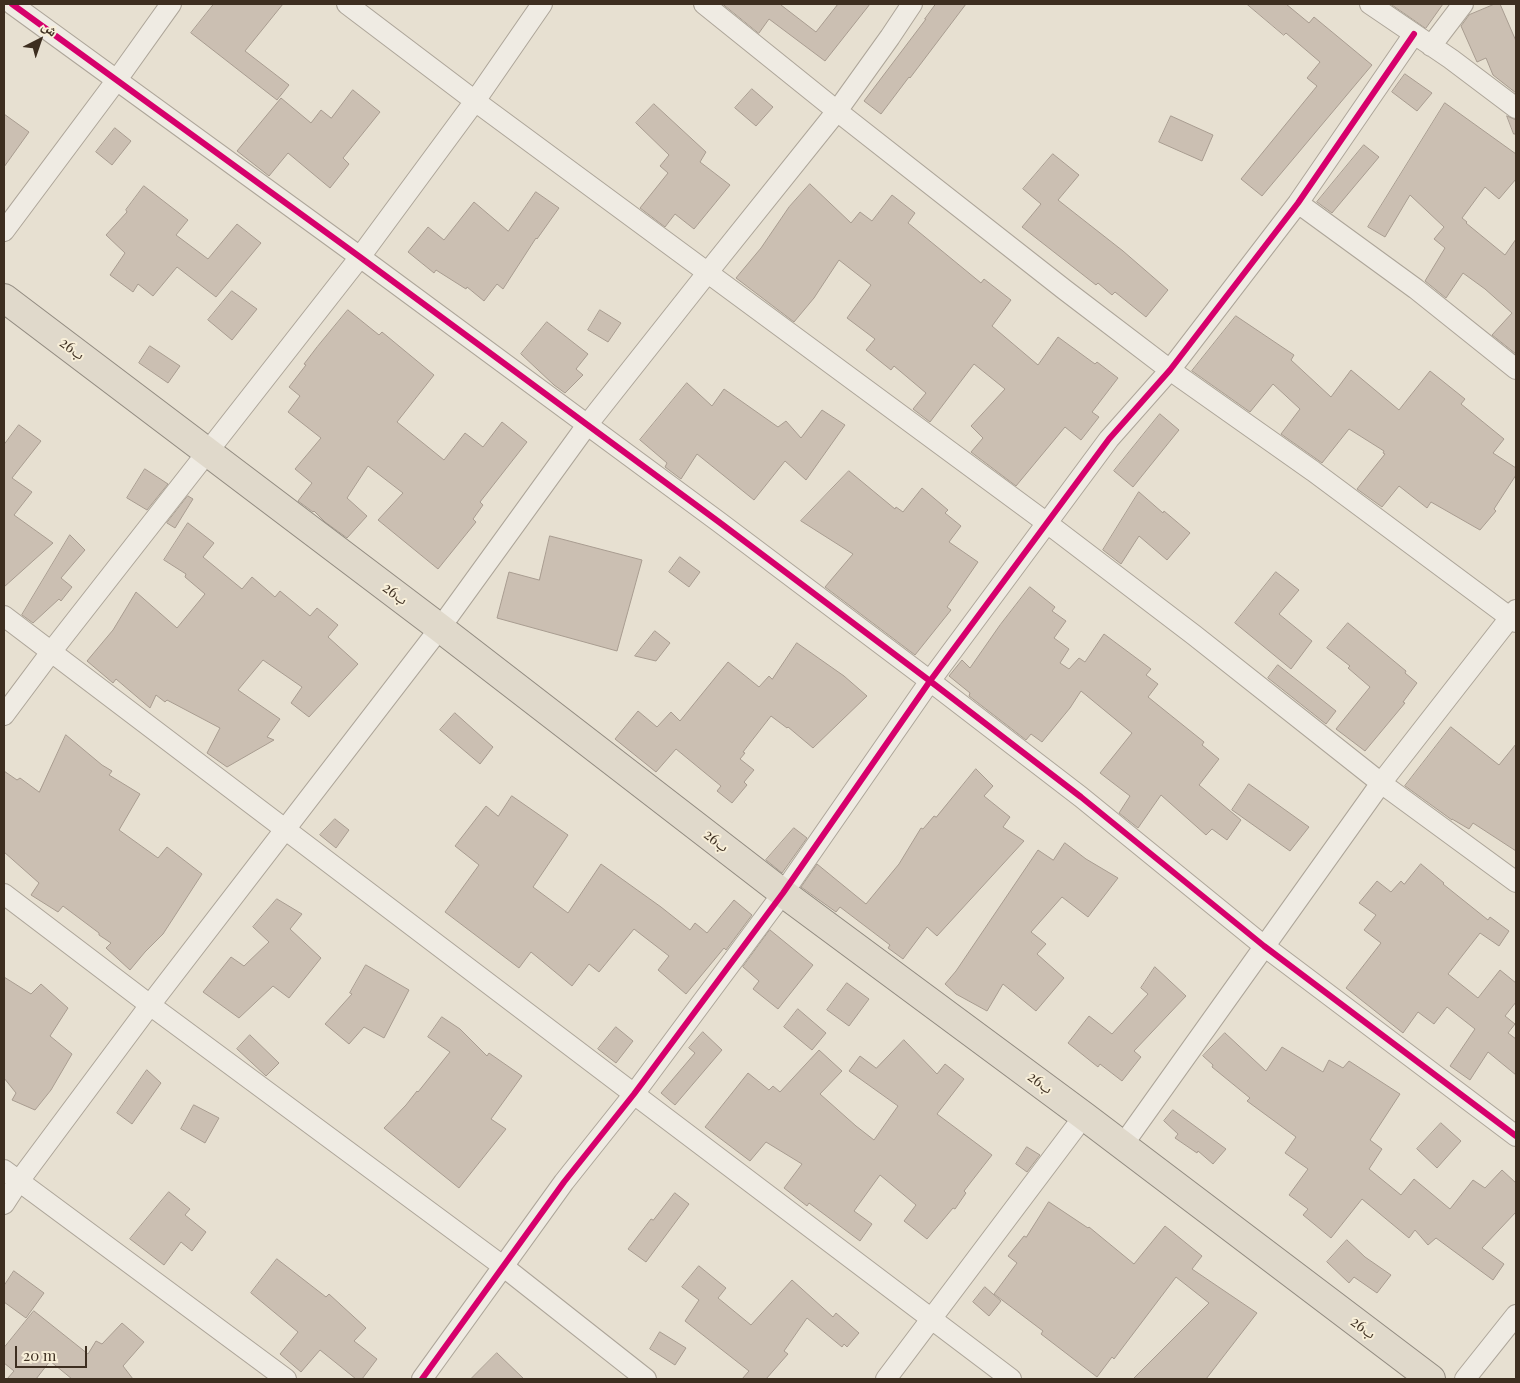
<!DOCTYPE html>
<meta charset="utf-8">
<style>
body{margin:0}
#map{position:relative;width:1520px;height:1383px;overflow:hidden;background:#e7e0d1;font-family:"Playfair Display","Noto Naskh Arabic",serif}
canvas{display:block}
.frame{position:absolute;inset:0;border:5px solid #3d2e20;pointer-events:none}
.north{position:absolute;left:15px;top:15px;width:50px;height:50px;-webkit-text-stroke:4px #f7eed8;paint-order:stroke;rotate:41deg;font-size:14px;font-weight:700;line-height:20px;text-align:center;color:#3d2e20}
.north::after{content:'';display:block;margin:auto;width:18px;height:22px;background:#3d2e20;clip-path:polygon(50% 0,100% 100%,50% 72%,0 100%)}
.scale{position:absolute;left:15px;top:1346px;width:72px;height:22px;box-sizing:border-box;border:2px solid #3d2e20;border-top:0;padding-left:6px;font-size:15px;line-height:18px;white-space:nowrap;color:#3d2e20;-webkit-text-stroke:4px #f7eed8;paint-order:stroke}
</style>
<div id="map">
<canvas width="1520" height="1383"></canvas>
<div class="frame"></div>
<div class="north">ش</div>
<div class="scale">20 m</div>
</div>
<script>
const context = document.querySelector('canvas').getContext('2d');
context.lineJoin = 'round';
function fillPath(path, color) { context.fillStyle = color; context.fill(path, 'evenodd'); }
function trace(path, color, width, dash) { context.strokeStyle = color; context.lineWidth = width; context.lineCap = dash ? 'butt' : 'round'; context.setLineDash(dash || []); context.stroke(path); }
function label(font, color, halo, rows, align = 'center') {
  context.font = font + ' "Playfair Display","Noto Naskh Arabic",serif'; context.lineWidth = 4; context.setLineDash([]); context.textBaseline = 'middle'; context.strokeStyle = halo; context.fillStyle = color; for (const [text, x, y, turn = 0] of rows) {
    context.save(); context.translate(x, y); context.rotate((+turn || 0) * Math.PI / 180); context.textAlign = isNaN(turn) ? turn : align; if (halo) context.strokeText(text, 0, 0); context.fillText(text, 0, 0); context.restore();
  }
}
const building = new Path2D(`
 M214 4H283L245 51 289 85 277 100 191 33Z
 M723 4H782L781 5 816 32 838 4H870L825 61 769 19 759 33Z
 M936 4H966L910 78 909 77 881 114 864 101 926 19H925Z
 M1247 4H1286L1309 23 1314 17 1372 65 1262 196 1241 179 1317 86 1307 78 1320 62 1286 33 1284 35Z
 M1391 4H1443L1426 28Z
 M1495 4H1500L1516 41V93L1493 75 1486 58 1477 62 1461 26 1469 15Z
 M1405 74 1432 93 1417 111 1392 92Z
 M752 89 773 107 756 126 735 108Z
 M353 90 380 112 343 158 349 164 330 188 288 153 269 176 237 151 281 98 311 123 321 110 331 118Z
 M1445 103 1516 154V179L1499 199 1485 187 1462 218 1467 222 1466 223 1505 255 1516 239V354L1492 335 1512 313 1485 289 1463 273 1446 298 1425 281 1445 248 1434 239 1444 227 1410 195 1385 237 1368 227Z
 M654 104 706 152 700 162 730 185 694 229 675 214 665 227 640 208 668 173 660 166 669 155 636 123Z
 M4 114 29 132 4 167Z
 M1171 116 1213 135 1202 161 1159 142Z
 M1507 116 1516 120V134H1514Z
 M115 128 131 141 112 165 96 152Z
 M1364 145 1379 157 1332 213 1317 202Z
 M1053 154 1079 175 1058 200 1123 251 1168 290 1146 317 1115 292 1112 295 1098 283 1096 285 1022 227 1041 204 1023 189Z
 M810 184 851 223 860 212 872 221 892 195 915 213 908 223 981 283 984 279 1011 300 992 326 1038 365 1058 337 1095 364 1097 362 1118 378 1092 412 1099 417 1081 440 1065 427 1016 486 971 452 983 438 971 426 1005 389 974 364 930 422 913 409 926 393 894 366 891 370 866 350 875 339 847 318 871 285 839 260 814 298 794 322 736 278 761 248 789 207Z
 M144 186 188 220 176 235 208 259 237 224 261 243 216 297 177 267 153 296 138 284 133 292 110 275 125 253 106 235 127 212 126 210Z
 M536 192 559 208 537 239 536 238 503 289 497 284 484 301 467 287 466 289 436 270 434 273 408 252 428 227 444 240 474 202 508 231Z
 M232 291 257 309 232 340 208 320Z
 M348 310 379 335 382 332 434 375 397 422 444 460 465 433 483 447 502 422 527 442 480 502 483 505 473 519 476 522 438 569 378 520 403 493 368 466 347 498 367 516 347 538 325 522 314 511 313 512 298 501 312 483 295 469 321 438 288 412 300 396 289 387 306 365 304 364 317 347Z
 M600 310 621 323 608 342 588 330Z
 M1236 316 1294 355 1291 360 1331 397 1351 370 1399 410 1430 371 1465 399 1461 404 1504 439 1493 453 1516 468V475L1494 509 1496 511 1480 530 1431 502 1427 508 1399 486 1382 507 1357 489 1385 454 1383 453 1384 451 1349 429 1322 463 1281 434 1300 409 1273 384 1250 412 1192 371Z
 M547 322 588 354 576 369 583 375 565 393 554 385 521 354Z
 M150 346 180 366 168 383 139 363Z
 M687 383 712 406 724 389 778 427 786 421 801 438 822 410 845 425 806 480 785 461 754 500 697 454 681 479 665 467 667 463 640 440Z
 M1160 414 1179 430 1133 487 1114 471Z
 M19 425 41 441 12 478 32 492 14 515 53 543 4 587V445Z
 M145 469 168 484 147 510 127 498Z
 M849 471 895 509 896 507 903 512 922 488 948 510 945 513 961 526 949 542 978 562 947 607 951 610 915 655 825 587 853 554 801 521Z
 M1139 492 1163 513 1164 511 1190 533 1167 560 1139 536 1121 564 1103 550Z
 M188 496 193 499 175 528 167 523Z
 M188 523 214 543 203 557 242 589 252 577 275 597 280 591 310 616 317 608 338 625 328 637 358 664 309 717 291 703 302 687 263 660 238 690 280 719 267 737 274 740 227 767 207 753 220 728 167 700 165 702 156 695 150 708 116 679 113 683 87 661 113 630 136 592 177 628 205 594 185 577 186 574 164 560Z
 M70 535 85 550 61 578 72 587 61 601 59 599 33 623 22 615Z
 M550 536 642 560 617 651 497 618 509 572 539 580Z
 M680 557 700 572 689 587 669 572Z
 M1276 572 1299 590 1279 614 1312 641 1291 669 1235 623Z
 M1030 587 1055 607 1052 611 1066 621 1054 638 1069 649 1060 663 1069 669 1079 658 1085 662 1104 634 1151 669 1146 675 1158 684 1148 697 1204 742 1202 745 1219 759 1199 785 1241 820 1227 840 1212 829 1206 835 1161 795 1138 828 1119 813 1130 796 1100 773 1132 733 1081 691 1070 708 1042 742 1031 734 1026 740 969 696 970 693 949 676 962 660 970 668 1000 625Z
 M1348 623 1406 671 1405 673 1417 683 1403 702 1405 703 1365 751 1336 729 1370 687 1348 668 1350 666 1327 648Z
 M655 631 670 643 656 661 635 656Z
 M797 643 844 676 867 696 813 748 788 727 787 728 771 716 743 752 745 753 740 759 754 770 744 782 747 785 732 803 717 791 721 786 676 749 656 772 615 739 638 711 657 727 671 712 680 721 728 662 759 687 769 676 772 679Z
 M1278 665 1336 711 1326 724 1268 678Z
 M455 713 493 747 480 764 440 730Z
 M1451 727 1499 765 1516 744V851L1473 823 1469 829 1452 819V820L1405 786Z
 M66 735 102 765 112 771 109 775 140 794 119 830 158 858 167 847 202 874 163 934 145 952 130 970 106 948 111 943 99 935V933L63 906 58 912 31 895 39 883 4 852V771L17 780 20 778 39 792Z
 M976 769 993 786 984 796 1010 817 1003 827 1024 841 937 936 927 927 903 959 888 948 890 945 840 907 836 912 801 887 817 864 866 904 899 864 921 828 923 829 934 816 936 817Z
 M1249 784 1309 827 1290 851 1232 810Z
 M512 796 568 835 533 887 568 913 601 864 661 907 690 930 695 923 707 933 734 900 752 915 726 950 724 948 686 994 658 970 669 956 634 929 599 972 589 964 572 986 531 952 519 968 445 912 479 865 455 846 486 806 498 816Z
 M335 819 349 830 336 848 320 835Z
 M794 828 807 838 782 873 766 860Z
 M1065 843 1086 859 1118 878 1088 917 1062 897 1031 932 1046 944 1037 954 1064 978 1036 1011 1003 984 987 1011 956 994 945 984 956 971 1038 850 1053 860Z
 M1421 864 1444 883 1443 884 1488 920 1490 917 1509 931 1499 946 1480 933 1448 974 1478 998 1500 970 1516 983V1002L1505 1016 1515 1024 1508 1033 1516 1039V1075L1488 1052 1470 1080 1450 1066 1475 1029 1447 1007 1434 1024 1418 1012 1403 1033 1346 988 1381 943 1364 930 1376 915 1359 903 1377 881 1391 892 1401 881 1404 884Z
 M277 899 302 914 290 929 321 958 289 998 273 986 239 1018 203 992 231 957 244 966 269 942 253 927Z
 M770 930 813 965 778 1009 753 989 759 981 743 967Z
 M366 965 409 990 384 1038 364 1027 349 1044 325 1024 352 994 350 993Z
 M1155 967 1186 996 1134 1051 1141 1057 1122 1081 1100 1064 1098 1067 1068 1043 1089 1016 1112 1034 1148 994 1141 988Z
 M4 977 31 994 41 984 68 1008 50 1036 72 1054 51 1090 35 1110 12 1100 16 1093 4 1078Z
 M847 983 869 999 849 1026 827 1010Z
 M798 1009 826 1033 812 1050 784 1027Z
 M442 1017 460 1029 487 1056 489 1053 522 1076 491 1119 506 1129 459 1188 384 1128 406 1105 417 1091 418 1092 450 1052 428 1037Z
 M616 1027 633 1041 616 1063 598 1049Z
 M703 1032 722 1050 675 1105 661 1093 695 1053 689 1048Z
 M1225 1033 1266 1071 1282 1047 1323 1072 1329 1060 1343 1068 1349 1061 1400 1094 1370 1140 1382 1149 1369 1169 1401 1195 1414 1179 1450 1209 1473 1180 1485 1188 1502 1170 1516 1183V1212L1482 1248 1504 1264 1493 1280 1436 1238 1428 1245 1415 1230 1409 1238 1362 1199 1331 1238 1303 1215 1308 1209 1289 1195 1308 1169 1285 1153 1296 1137 1247 1101 1250 1098 1212 1067 1213 1065 1203 1056Z
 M250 1035 279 1063 266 1076 237 1049Z
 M904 1040 937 1074 945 1064 964 1079 937 1114 992 1155 964 1191 966 1193 955 1209 953 1208 927 1239 904 1221 916 1205 880 1175 854 1211 872 1224 860 1241 809 1203 807 1206 784 1188 802 1164 766 1142 750 1161 705 1127 748 1073 769 1090 773 1086 780 1092 819 1050 842 1071 820 1094 856 1126 874 1140 898 1106 849 1071 860 1056 876 1068Z
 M147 1070 161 1083 132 1124 117 1113Z
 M194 1105 219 1118 205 1143 181 1129Z
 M1173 1110 1226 1149 1213 1164 1198 1151 1197 1153 1175 1138 1178 1134 1164 1121Z
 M1441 1123 1461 1141 1437 1168 1417 1149Z
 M1027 1147 1040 1155 1027 1172 1016 1164Z
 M169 1192 190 1209 185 1215 206 1232 192 1251 181 1242 164 1265 130 1239Z
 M675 1193 689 1204 646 1262 628 1249 651 1219 653 1220Z
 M1049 1202 1088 1228 1089 1227 1134 1264 1165 1226 1202 1256 1192 1269 1257 1313 1206 1379H1133L1209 1303 1176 1277 1114 1359 1112 1357 1097 1377 1041 1334 1043 1331 994 1294 1017 1263 1008 1256 1024 1236 1026 1237Z
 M1347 1240 1365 1257 1391 1275 1377 1293 1354 1277 1349 1283 1327 1262Z
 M277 1259 326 1297 329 1294 366 1328 354 1341 377 1359 362 1379H356L320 1350 301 1372 280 1354 298 1332 251 1293Z
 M699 1266 726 1288 718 1298 751 1325 792 1280 833 1317 836 1313 859 1333 847 1347 844 1344 842 1347 807 1318 784 1351 788 1354 766 1379H742L749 1371 685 1321 699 1300 682 1287Z
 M14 1271 44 1293 26 1318 4 1302V1286Z
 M985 1287 1001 1301 989 1316 973 1302Z
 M34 1311 88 1354 96 1341 102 1344 122 1323 144 1342 123 1366 133 1379H72L50 1361 36 1379H7L14 1371 4 1363V1348Z
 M660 1332 686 1348 675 1365 650 1349Z
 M497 1353 524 1379H471Z`);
fillPath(building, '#cbbfb2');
trace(building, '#a89c90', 1);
const minor = new Path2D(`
 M12 4 360 257 719 522 930 681 1081 797 1264 946 1516 1136
 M347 4 475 101 1047 523 1194 635 1381 783 1516 882
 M704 4 837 111 1065 290 1170 370 1313 471 1516 622
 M1370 4 1451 59 1516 108
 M1431 46 1463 4
 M1298 203 1416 289 1516 369
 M4 231 116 81 171 4
 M4 616 634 1094 1011 1379
 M4 715 51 652 360 257 475 101 542 4
 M4 894 150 1005 504 1267 646 1379
 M1122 1146 1381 783 1516 610
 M4 1170 286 1379
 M4 1204 19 1181 150 1005 440 628 587 425 708 272 837 111 890 37 912 4
 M422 1379 564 1182 634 1094 783 893 930 681 1109 439 1170 370 1298 203 1414 34
 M886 1379 1084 1116
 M1465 1379 1516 1315`);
const trunk = new Path2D(`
 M4 298 440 628 783 893 1084 1116 1431 1379`);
trace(minor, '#ada599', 22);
trace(trunk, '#928b80', 30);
trace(minor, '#efebe3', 20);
trace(trunk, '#e0d9cb', 28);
trace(new Path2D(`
 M12 4 360 257 719 522 930 681 1081 797 1264 946 1516 1136
 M422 1379 564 1182 634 1094 783 893 930 681 1109 439 1170 370 1298 203 1414 34`), '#d6006c', 6);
label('15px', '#3d2e20', '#f7eed8', [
 ["26ب",72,349,37],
 ["26ب",395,594,37],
 ["26ب",716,841,38],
 ["26ب",1040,1083,37],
 ["26ب",1363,1328,37]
]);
</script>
